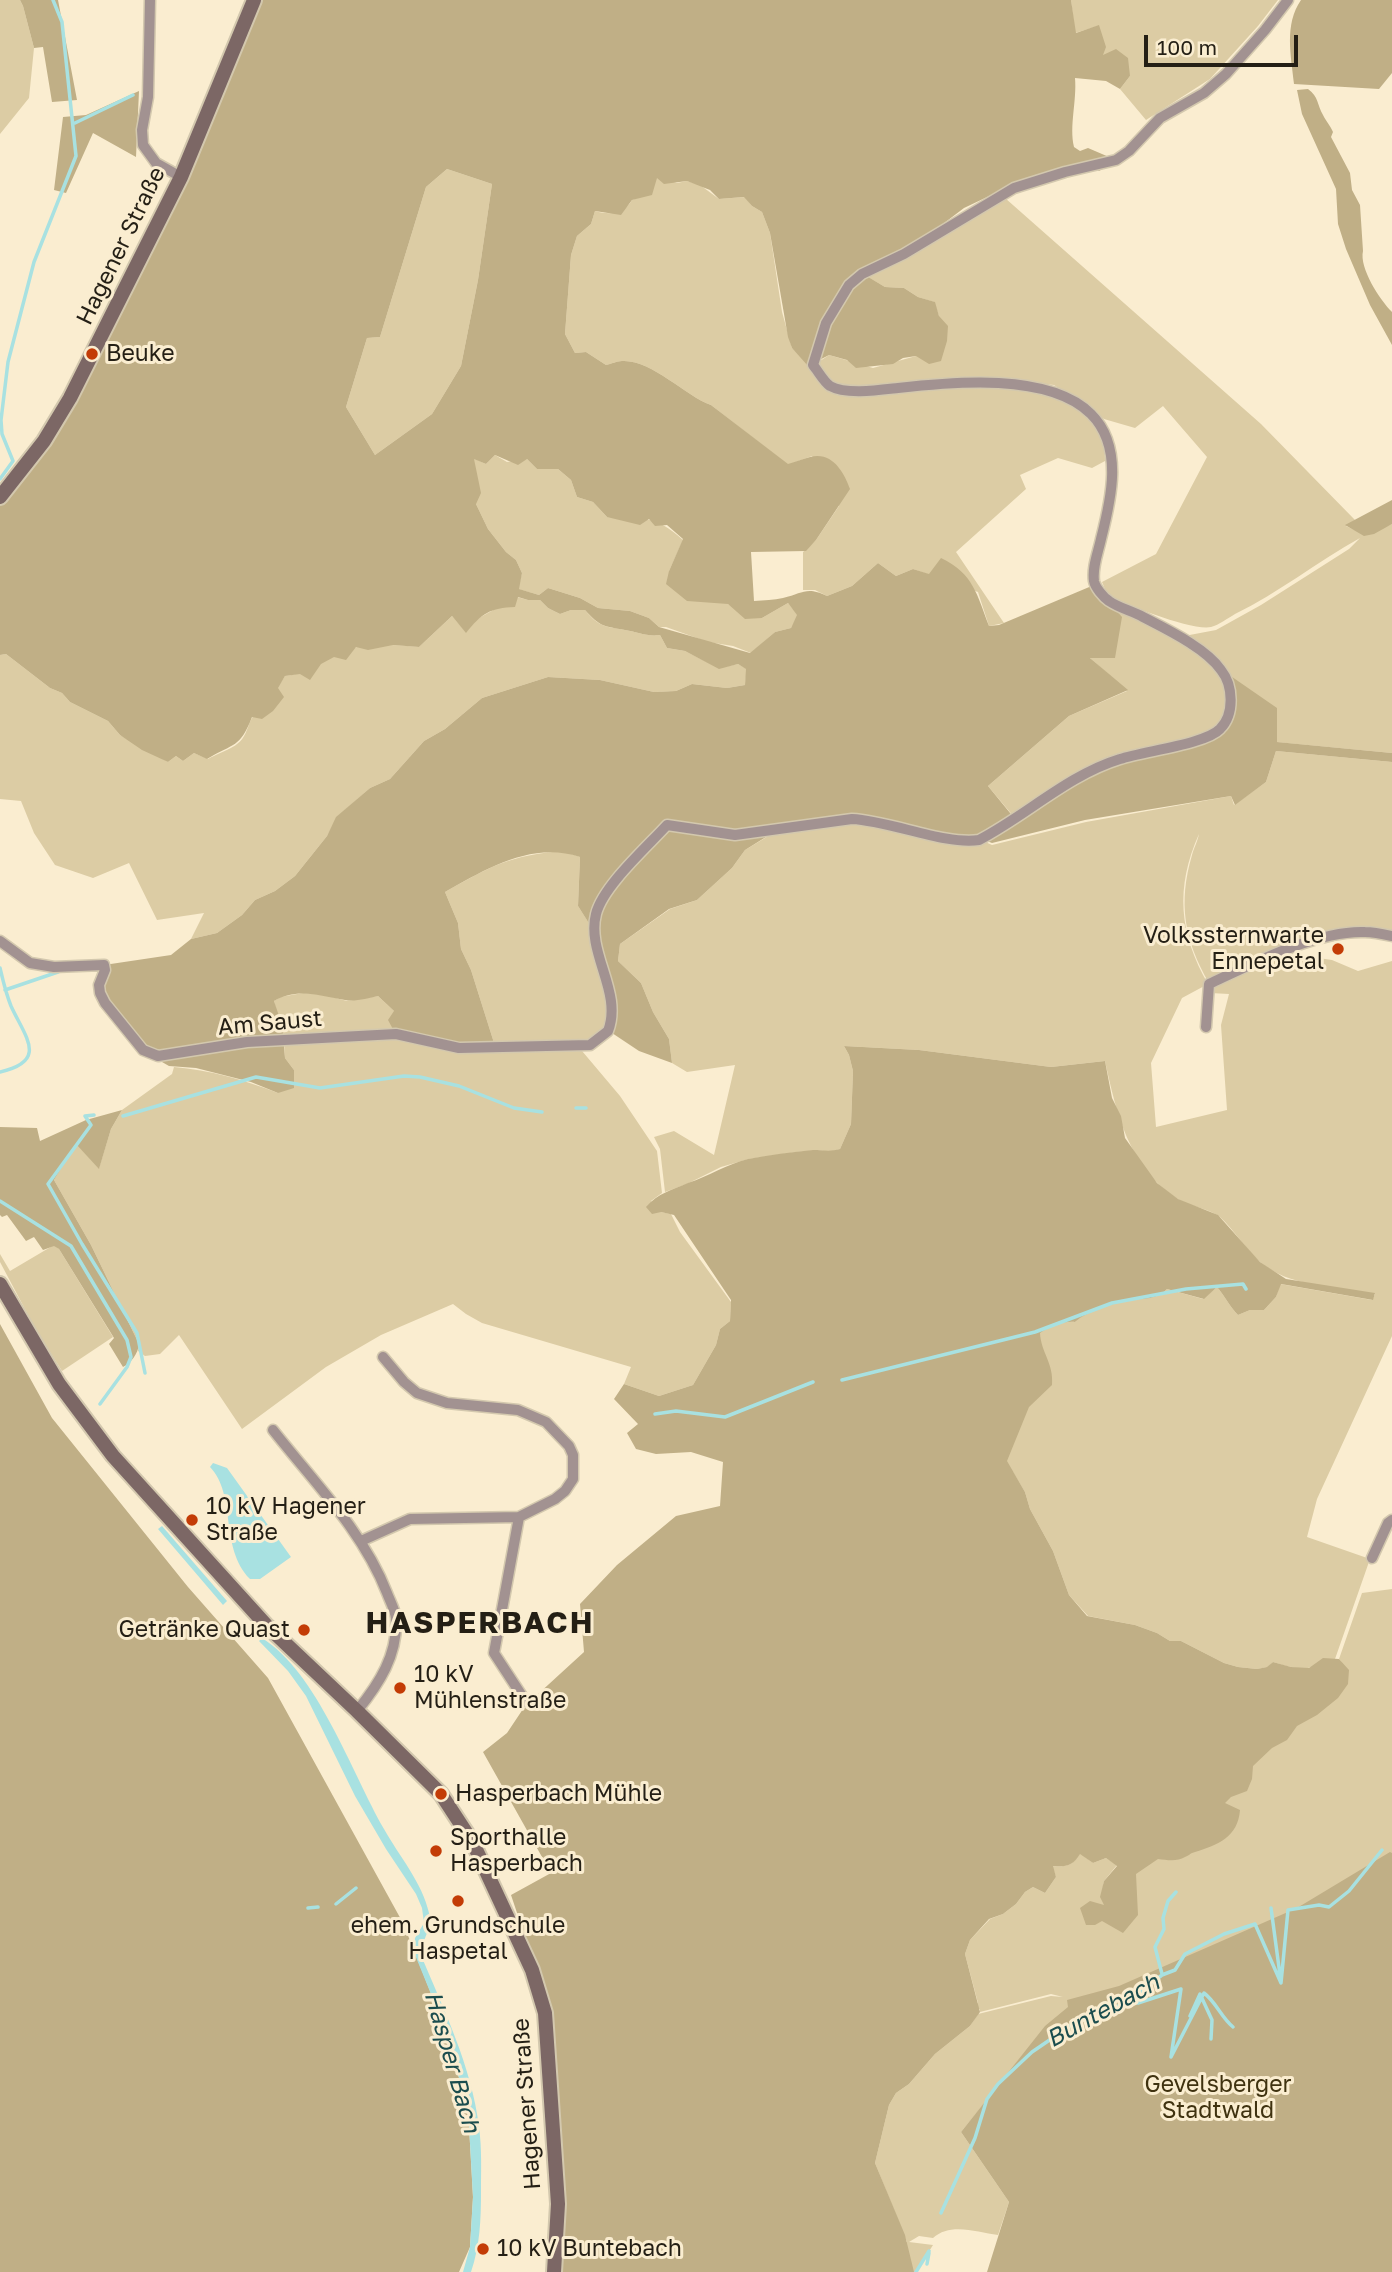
<!DOCTYPE html>
<meta charset="utf-8">
<style>
body{margin:0}
#map{position:relative;width:1392px;height:2272px;overflow:hidden;background:#faedd0;font-family:"Golos Text",sans-serif}
canvas{display:block}
.scale{position:absolute;left:1144px;top:35px;width:154px;height:32px;box-sizing:border-box;border:4px solid #241f15;border-top:0;padding-left:9px;font-size:21px;line-height:24px;white-space:nowrap;color:#241f15;-webkit-text-stroke:5px #faedd0;paint-order:stroke}
</style>
<div id="map">
<canvas width="1392" height="2272"></canvas>
<div class="scale">100 m</div>
</div>
<script>
const context = document.querySelector('canvas').getContext('2d');
context.lineJoin = 'round';
function fillPath(path, color) { context.fillStyle = color; context.fill(path, 'evenodd'); }
function trace(path, color, width, dash) { context.strokeStyle = color; context.lineWidth = width; context.lineCap = dash ? 'butt' : 'round'; context.setLineDash(dash || []); context.stroke(path); }
function label(font, color, halo, rows, align = 'center') {
  context.font = font + ' "Golos Text",sans-serif'; context.lineWidth = 6; context.setLineDash([]); context.textBaseline = 'middle'; context.strokeStyle = halo; context.fillStyle = color; for (const [text, x, y, turn = 0] of rows) {
    context.save(); context.translate(x, y); context.rotate((+turn || 0) * Math.PI / 180); context.textAlign = isNaN(turn) ? turn : align; if (halo) context.strokeText(text, 0, 0); context.fillText(text, 0, 0); context.restore();
  }
}
fillPath(new Path2D(`
 M0 0H20L23 6 34 48 29 98 0 134Z
 M1071 0H1278L1258 26 1210 79 1146 120 1120 89 1130 76 1103 55 1098 26 1075 33Z
 M447 169 492 184 478 280 461 366 432 414 375 455 346 407 367 338 380 337 426 187Z
 M657 177 677 183 687 181 700 185 719 199 745 197 752 206 762 212 770 233 782 312 792 348 812 364 829 386 860 393 950 384 1034 389 1068 400 1089 415 1104 439 1105 461 1092 468 1058 458 1020 475 1026 489 956 552 1004 623 989 626 978 592 913 569 896 576 878 563 852 586 827 596 815 590H803V552L816 540 839 506 812 456 788 465 711 405C684 395 651 359 622 361 617 361 611 364 606 365L586 352 575 353 565 334 571 255 577 236 591 224 595 211C610 215 623 215 632 200L643 196Z
 M1005 198 1261 424 1355 520 1346 526C1370 538 1370 533 1392 524V753L1276 742 1223 670 1179 637 1216 630 1261 605 1349 549 1360 538C1317 562 1278 593 1235 614 1228 618 1219 625 1211 627 1192 631 1127 605 1108 596L1102 582 1156 554 1207 457 1163 406 1135 428 1104 419 1054 385 1001 379 947 378 861 388 830 382 817 363 829 355 873 368 916 356 939 316 934 302 918 297 904 288 885 287 868 277 928 245Z
 M495 455 507 462 527 459 537 469H558L571 480 577 497 593 502 607 517C642 519 655 514 683 540L669 571 728 604 762 618 788 603 798 615 791 628 775 632 751 653 733 646 708 642 666 627H659L649 618 630 611 598 608 580 598 548 588 539 595 518 589 522 573 516 560 506 552 488 529 476 504 473 458 486 464Z
 M517 597 528 600H540L548 608 560 614 571 610H585C600 628 605 626 625 630 638 632 647 637 660 635L667 648 685 651 719 668 738 664 747 669 745 685 727 688 692 684 676 691 654 692 600 680 548 677 482 698 445 729 424 741 390 779 370 788 337 817 327 836 295 876 275 891 255 900 242 915 217 933 191 939 204 913 157 920 129 863 93 878 55 865 34 833 21 801 0 799V655L6 654 50 688 62 693 70 702 108 721 120 735 168 762 176 756 183 761 194 753 208 759C215 755 233 748 237 744 245 739 247 728 251 720 258 704 276 692 285 676 314 673 332 652 357 647 377 643 399 645 419 647L452 616 466 632 477 619Z
 M1110 603C1143 621 1230 655 1229 698 1229 708 1221 721 1218 730L1014 817 988 786 1069 716 1127 691 1089 657 1115 658Z
 M1276 751 1392 762V934C1328 921 1265 955 1209 983 1184 940 1178 903 1192 855 1194 848 1198 840 1199 834 1175 888 1179 933 1208 984L1182 998 1151 1063 1156 1127 1227 1110 1221 1025 1229 994 1210 993 1212 985 1284 953 1332 960 1358 971 1392 961V1336L1317 1499 1307 1537 1370 1559 1335 1659C1316 1658 1321 1665 1308 1668 1297 1670 1283 1665 1273 1662L1268 1667 1257 1669 1238 1667 1224 1663 1181 1641H1170L1157 1633 1135 1625 1088 1616 1069 1595 1053 1551 1030 1509 1025 1492 1013 1472V1491L1071 1630 1275 1683 1307 1679 1342 1663 1339 1659 1362 1593 1392 1589V2272H993L1023 2204 972 2140 986 2101 961 2132 1009 2202 998 2235C977 2232 950 2222 933 2238L919 2236 909 2242 933 2245 916 2272H875L904 2242H907L875 2163 889 2105 896 2093 909 2084 935 2054 970 2026 978 2014 1051 1996 1063 1997 1051 1994 980 2012V2009L967 2012 978 2003 965 1954 970 1940 990 1919 1003 1914 1016 1904 1025 1892 1033 1887 1045 1893 1056 1877 1052 1866C1065 1867 1073 1866 1080 1853L1093 1863 1106 1858 1117 1865 1104 1881 1101 1899 1165 1846 1199 1840 1120 1804 1005 1758 1024 1739 1035 1703 1010 1635 995 1626 977 1584 918 1550 893 1480 846 1427 817 1419 823 1378 959 1346 1045 1329 1066 1321 1075 1322C1088 1310 1109 1305 1126 1301 1141 1298 1156 1301 1167 1289L1203 1299 1217 1287C1225 1296 1229 1306 1238 1315L1250 1310H1264L1276 1297 1280 1284 1372 1300 1375 1294C1338 1287 1287 1287 1259 1261 1245 1248 1234 1230 1220 1217 1210 1209 1188 1206 1176 1198 1129 1168 1116 1112 1105 1061L1051 1067 919 1050 844 1046 849 1055 853 1071 851 1124 840 1149 831 1152 819 1150 797 1152 749 1159 721 1167 687 1184 665 1192 660 1149 654 1137 674 1131 714 1155 735 1065 687 1072 672 1063 669 1039 653 1012 641 983 618 961 620 944 670 909 697 900 732 868 745 850 780 829 867 822 962 842 981 840 992 845 1086 822 1231 796 1234 805 1266 782Z
 M564 851 580 857 578 906 594 931 611 1023 591 1042 495 1046 471 970 461 949 458 923 445 892C491 866 510 855 564 851Z
 M303 993 325 995 347 1001 378 996 394 1011 395 1033 283 1040 274 1001 280 997Z
 M396 1035 460 1049 577 1045 620 1096 657 1151 662 1193 651 1201 661 1212 671 1214 680 1232 731 1302 730 1321 720 1329 716 1345 693 1385 659 1396 624 1384 631 1367 482 1323 466 1314 453 1304 381 1335 326 1367 242 1429 179 1335 160 1354 145 1356 138 1351 139 1344 91 1245 54 1180 76 1143 99 1168 111 1129 122 1110 172 1074 174 1067C209 1070 245 1080 278 1093L294 1070 285 1058 284 1042Z
 M54 1245 59 1249 113 1337 62 1371 35 1328 0 1262V1254L10 1271Z`), '#dccca4');
fillPath(new Path2D(`
 M20 0H58L77 100 52 102 43 47 34 48 23 6Z
 M253 0H1071L1076 33 1099 25 1106 47 1103 55 1116 49 1128 58 1130 76 1120 89 1106 81 1075 78C1077 101 1069 126 1074 147L1080 151 1088 148 1109 157 1106 167 1099 171 1086 163 1023 180 964 208 935 230 865 275 885 287 904 288 918 297 935 302 939 316 948 326 947 341 941 361 929 364 916 356 903 358 893 364 856 368 847 360 829 355 808 366 792 348 788 337 770 233 762 212 752 206 744 197 719 199 710 190 687 181 664 184 657 178 652 195 632 200 621 215 595 211 591 224 577 236 571 255 565 334 575 353 586 352 606 365C611 364 617 361 622 361 651 359 684 395 711 405L788 464C796 462 802 459 810 457 832 451 844 472 850 489L816 540 806 551 751 552 754 601C764 600 774 600 783 598 803 593 807 586 827 596L852 586 878 563 896 576 913 569 929 574 941 558C974 574 977 595 989 626L999 625 1094 585 1122 617 1115 658H1090L1128 690 1069 716 988 786 1015 819 1092 771 1210 738 1229 710 1222 670 1277 708V742L1392 753V762L1276 751 1266 782 1235 805 1231 796 1085 820 992 843 979 838 963 840 869 820 782 827 745 850 732 868 697 900 669 909 620 944 618 961 641 983 653 1012 669 1039 672 1063 639 1051 609 1031 612 1022 597 936 578 906 580 857C532 841 486 869 445 892L458 923 461 949 471 970 495 1046 459 1047 395 1033 388 1020 394 1011 378 996C368 998 355 1002 345 1000 321 996 297 987 274 1001L282 1025 285 1058 294 1070V1088L278 1093 251 1082 196 1068 169 1066 148 1054 100 993 104 965 171 955 191 939 217 933 242 915 255 900 275 891 295 876 327 836 336 817 370 788 390 779 424 741 445 729 482 698 548 677 600 680 654 692 676 691 692 684 727 688 745 685 746 669 738 664 719 669 685 651 667 648 660 635C647 637 638 632 625 630 604 626 600 627 585 610H571L560 614 548 608 540 600H528L518 597 515 607C490 608 482 613 466 633L452 616 419 647 393 645 368 650 356 647 346 660 334 657 321 664 310 680 300 674 285 676 278 688 284 697 273 711 262 719 252 717C240 748 234 743 207 759L194 753 183 761 176 756 168 762 142 750 120 735 108 721 70 702 62 693 50 688 6 654 0 655V497L26 467 103 333ZM447 169 492 184 478 280 461 366 432 414 375 455 346 407 367 338 380 337 426 187ZM495 455 518 465 527 459 537 469H558L571 480 577 497 593 502 607 517 640 525 649 519 655 526 667 525 683 539 669 571 666 584 687 601 728 604 745 619 762 618 788 603 797 615 791 628 775 632 750 653 659 627 649 618 630 611 598 608 580 598 548 588 539 595 519 589 522 573 516 560 506 552 488 529 476 504 481 493 474 459 486 464Z
 M1301 0H1392V73L1379 89 1294 84C1291 55 1284 25 1301 0Z
 M1308 89C1319 97 1317 105 1323 115 1326 121 1330 125 1333 132L1331 137 1350 173 1352 190 1360 205 1363 251C1359 268 1380 300 1392 312V345L1370 305 1346 249 1338 224 1336 189 1302 114 1297 90Z
 M139 91 136 157 93 133 66 193 54 190 63 117 86 115Z
 M1392 500V524L1374 534 1364 536 1345 525Z
 M844 1046 919 1050 1051 1067 1105 1061 1112 1098 1121 1116 1125 1138 1157 1183 1178 1199 1218 1215 1260 1262 1286 1279 1375 1293 1373 1300 1281 1284 1276 1297 1264 1310H1250L1238 1315C1229 1306 1225 1296 1217 1287L1204 1299 1167 1289C1156 1301 1141 1298 1126 1301 1109 1305 1089 1310 1075 1322 1062 1321 1051 1326 1040 1333 1041 1353 1054 1363 1052 1385L1029 1407 1007 1461 1025 1492 1030 1509 1053 1551 1069 1595 1087 1616 1135 1625 1157 1633 1170 1641H1181L1224 1663 1238 1667 1257 1669 1267 1667 1273 1662 1291 1667 1309 1668 1323 1658 1339 1659 1349 1670 1348 1684 1338 1698 1317 1715 1297 1726 1287 1740 1272 1748 1253 1766 1252 1779 1247 1791 1231 1797 1225 1803 1240 1810C1238 1837 1218 1845 1195 1852 1188 1854 1192 1854 1185 1857 1177 1862 1167 1860 1158 1859L1136 1874 1138 1915 1123 1933 1102 1921 1095 1925H1086L1080 1908 1090 1901 1104 1905 1100 1897 1104 1881 1117 1866 1106 1858 1093 1863 1080 1854C1073 1866 1066 1867 1053 1866L1056 1877 1045 1893 1033 1887 1025 1892 1016 1904 1003 1914 989 1919 970 1940 965 1954 980 2012 970 2026 935 2054 909 2084 896 2093 889 2105 875 2163 905 2235 914 2272H553L550 2011 511 1895 551 1873 483 1752 507 1733 525 1706 584 1652 580 1604 617 1565 676 1516 720 1506 723 1462 691 1452 656 1454 636 1449 627 1433 638 1424 614 1399 624 1384 659 1396 693 1385 716 1345 720 1329 730 1321 731 1300 674 1215 661 1212 652 1214 646 1207C658 1193 672 1190 688 1183 709 1176 727 1164 748 1159 769 1155 792 1152 813 1150 823 1150 830 1152 840 1149L851 1124 853 1071 849 1055Z
 M122 1110 111 1129 99 1169 76 1144 54 1180 91 1245 139 1344C138 1354 131 1363 123 1367L109 1344 114 1338 59 1249 54 1246 43 1250 34 1237 26 1241 7 1215 2 1217 0 1215V1127L37 1128 40 1141 86 1120Z
 M0 1324 52 1418 188 1587 268 1678 403 1923 442 2021 468 2108 473 2197 470 2247 459 2272H0Z
 M1390 1852 1392 1853V2272H987L1009 2202 961 2132 1045 2026 1068 2007 1067 2000 1119 1986 1297 1908Z`), '#c0af86');
fillPath(new Path2D(`
 M213 1463 227 1468 291 1557 260 1579H250C219 1547 237 1495 210 1467Z
 M162 1526 227 1601 223 1605 158 1529Z
 M262 1638C317 1672 352 1773 384 1829 399 1856 422 1882 429 1913 432 1929 423 1939 420 1953 443 2008 472 2067 479 2127 482 2149 481 2170 481 2192 481 2219 480 2246 471 2272H463L470 2247 473 2197 468 2108 442 2021 413 1950 415 1938 424 1923 422 1908 416 1894 386 1849 355 1796 306 1696 288 1671 259 1641Z`), '#a8e1e1');
trace(new Path2D(`
 M75 123 133 95
 M0 479 13 461 2 434 1 420 8 362 34 262 76 156 62 22 53 0
 M5 990 58 972
 M0 1072C49 1061 25 1037 11 1006 6 994 3 981 0 968
 M576 1108H586
 M94 1115 85 1116 91 1125 48 1184 82 1244 137 1333 145 1373
 M123 1116 256 1077 320 1088 404 1076 420 1077 459 1086 514 1108 542 1112
 M0 1201 71 1246 127 1340 131 1357 127 1367 100 1404
 M842 1380 1035 1332 1112 1303 1186 1289 1243 1284 1246 1289
 M655 1414 676 1411 725 1417 813 1382
 M336 1904 356 1888
 M308 1908 318 1907
 M1271 1908 1280 1975
 M1162 1974 1155 1947 1164 1929 1163 1918 1168 1901 1176 1892
 M1126 2003H1138L1181 1989 1171 2057 1204 1993C1216 2002 1221 2017 1233 2027
 M1190 2016 1200 1994 1212 2020 1211 2039
 M941 2213 975 2138 987 2099 998 2084 1032 2052 1073 2024 1126 2003 1162 1975 1175 1970 1185 1954 1224 1934 1255 1924 1281 1983 1288 1910 1319 1905 1329 1907 1349 1891 1382 1850
 M927 2264 929 2253
 M916 2272 929 2251`), '#a8e1e1', 3.5);
const street = new Path2D(`
 M150 0 148 97 142 130 143 145 156 163 181 177
 M0 941 30 963 54 967 104 965 105 970 99 985 100 993 105 1003 143 1050 158 1056 247 1042 396 1034 459 1048 590 1045 608 1031C623 992 586 953 596 914 603 886 647 847 667 825L735 835 852 819C891 821 944 845 979 840 1027 815 1068 775 1120 759 1144 751 1206 744 1220 729 1235 714 1233 685 1221 670 1206 648 1166 629 1143 617 1132 611 1119 608 1109 601 1103 597 1095 587 1094 581 1092 567 1098 553 1101 539 1111 500 1124 447 1091 414 1049 372 951 382 898 388 880 390 846 395 830 386 824 382 818 371 813 365L826 323 849 285 862 274 904 254 1014 188 1065 172 1116 160 1129 151 1160 118 1204 93 1226 74 1265 30 1288 0
 M1206 1027 1209 984C1252 964 1317 930 1365 932 1374 932 1383 934 1392 936
 M273 1430C313 1481 363 1531 387 1593 390 1601 395 1610 396 1618 398 1655 379 1684 357 1711
 M519 1517 494 1653 526 1702
 M361 1541 410 1519 519 1517 555 1499 565 1491 573 1479V1455L569 1446 546 1422 518 1410 447 1403 417 1393 404 1382 383 1357
 M1372 1558 1388 1523 1392 1520`);
const secondary = new Path2D(`
 M0 497 44 441 70 398 181 177 254 0
 M0 1284 59 1384 113 1456 266 1625 357 1711 441 1794 473 1843 532 1970 545 2013 558 2204 554 2272`);
trace(street, '#d3c8ae', 13);
trace(secondary, '#d3c8ae', 18);
trace(street, '#a29291', 10);
trace(secondary, '#7c6765', 14);
for (const [x, y, r, color] of [
 [92,354,7,"#c33c06"],
 [1338,949,7,"#c33c06"],
 [192,1520,7,"#c33c06"],
 [304,1630,7,"#c33c06"],
 [400,1688,7,"#c33c06"],
 [441,1794,7,"#c33c06"],
 [436,1851,7,"#c33c06"],
 [458,1901,7,"#c33c06"],
 [483,2249,7,"#c33c06"]
]) { const dot = new Path2D(); dot.arc(x, y, r, 0, 2 * Math.PI); context.fillStyle = color; context.fill(dot); trace(dot, '#faedd0', 2.5); }
label('23px', '#241f15', '#faedd0', [
 ["Hagener Straße",121,246,-64],
 ["Am Saust",270,1023,-5],
 ["Hagener Straße",527,2104,-94]
]);
label('23px', '#241f15', '#faedd0', [
 ["Beuke",106,354],
 ["Volkssternwarte",1324,936,"right"],
 ["Ennepetal",1324,962,"right"],
 ["10 kV Hagener",206,1507],
 ["Straße",206,1533],
 ["Getränke Quast",290,1630,"right"],
 ["10 kV",414,1675],
 ["Mühlenstraße",414,1701],
 ["Hasperbach Mühle",455,1794],
 ["Sporthalle",450,1838],
 ["Hasperbach",450,1864],
 ["ehem. Grundschule",458,1926,"center"],
 ["Haspetal",458,1952,"center"],
 ["10 kV Buntebach",497,2249]
], 'left');
label('23px', '#3f3210', '#faedd0', [
 ["Gevelsberger",1218,2085],
 ["Stadtwald",1218,2111]
]);
label('italic 24px', '#1b4d4e', '#faedd0', [
 ["Buntebach",1103,2011,-29],
 ["Hasper Bach",452,2062,74]
]);
context.letterSpacing = '2px';
label('bold 30px', '#241f15', '#faedd0', [
 ["HASPERBACH",480,1623]
]);
context.letterSpacing = '0px';
</script>
